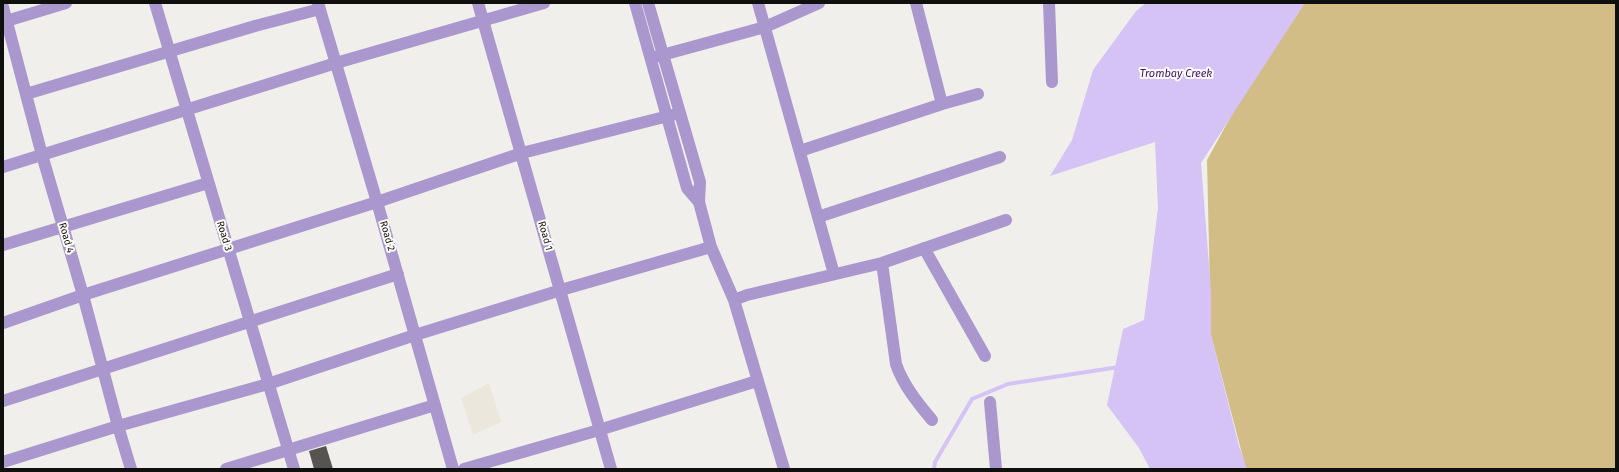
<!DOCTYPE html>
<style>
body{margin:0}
#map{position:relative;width:1619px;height:472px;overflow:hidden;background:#f1efec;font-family:"Fira Sans",sans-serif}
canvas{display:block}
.frame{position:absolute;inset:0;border:4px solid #0f0f0d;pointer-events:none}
</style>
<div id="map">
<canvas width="1619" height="472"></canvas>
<div class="frame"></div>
</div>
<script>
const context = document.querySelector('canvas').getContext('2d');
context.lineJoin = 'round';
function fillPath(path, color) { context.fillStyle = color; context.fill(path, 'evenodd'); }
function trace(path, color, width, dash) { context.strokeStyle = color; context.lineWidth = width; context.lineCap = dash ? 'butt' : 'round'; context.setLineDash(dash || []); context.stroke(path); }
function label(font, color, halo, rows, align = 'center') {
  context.font = font + ' "Fira Sans",sans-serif'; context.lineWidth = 4; context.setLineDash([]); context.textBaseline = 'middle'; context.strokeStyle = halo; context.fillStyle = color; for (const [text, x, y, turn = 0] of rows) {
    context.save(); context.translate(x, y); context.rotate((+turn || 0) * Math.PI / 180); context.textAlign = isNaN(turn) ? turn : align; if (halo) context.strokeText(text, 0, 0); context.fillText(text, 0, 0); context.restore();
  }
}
fillPath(new Path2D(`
 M489 383 501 422 473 435 461 398Z`), '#ebe7dc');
fillPath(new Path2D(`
 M1293 3H1616V469H1246L1211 335 1207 160Z`), '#d2bd86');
fillPath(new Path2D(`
 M1146 3H1305L1201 163 1211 291V335L1239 446 1247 469H1150L1139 448 1107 405 1123 329 1144 320 1158 208 1155 142 1050 176 1072 140 1093 70 1136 11Z`), '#d4c3f4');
trace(new Path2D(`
 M934 469 935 462 972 399 1008 384 1119 367`), '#d4c3f4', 4);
fillPath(new Path2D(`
 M326 446 333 469H314L309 451Z`), '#555451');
trace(new Path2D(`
 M155 3 294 469
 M318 3 377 202 453 469
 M478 3 611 469
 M635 3 687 188 699 202
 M648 3 700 182 699 202 711 247 734 300 784 469
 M758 3 834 274
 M916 3 942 104
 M1049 3 1052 82
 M3 7 42 155 83 295 118 426 131 469
 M3 22 66 3
 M655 57 765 27 819 3
 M26 94 255 26 320 9
 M800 151 942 104 978 94
 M3 167 336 63 544 3
 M818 217 1000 157
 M3 245 208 183
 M924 248 985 356
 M882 263 896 364C903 385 918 403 932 420
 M734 300 747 295 882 263 1006 220
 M3 323 83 295 377 202 522 153 680 113
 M3 401 398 274
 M990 402 996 469
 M3 462 118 426 268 384 415 335 561 290 711 247
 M226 469 435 405
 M464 469 599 430 757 381`), '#aa97cd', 12);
label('10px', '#0f0f0d', '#fefdf9', [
 ["Road 3",224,236,73],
 ["Road 2",387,236,74],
 ["Road 1",545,236,74],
 ["Road 4",66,238,74]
]);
label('italic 11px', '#40126f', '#fefdf9', [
 ["Trombay Creek",1176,74]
]);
</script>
